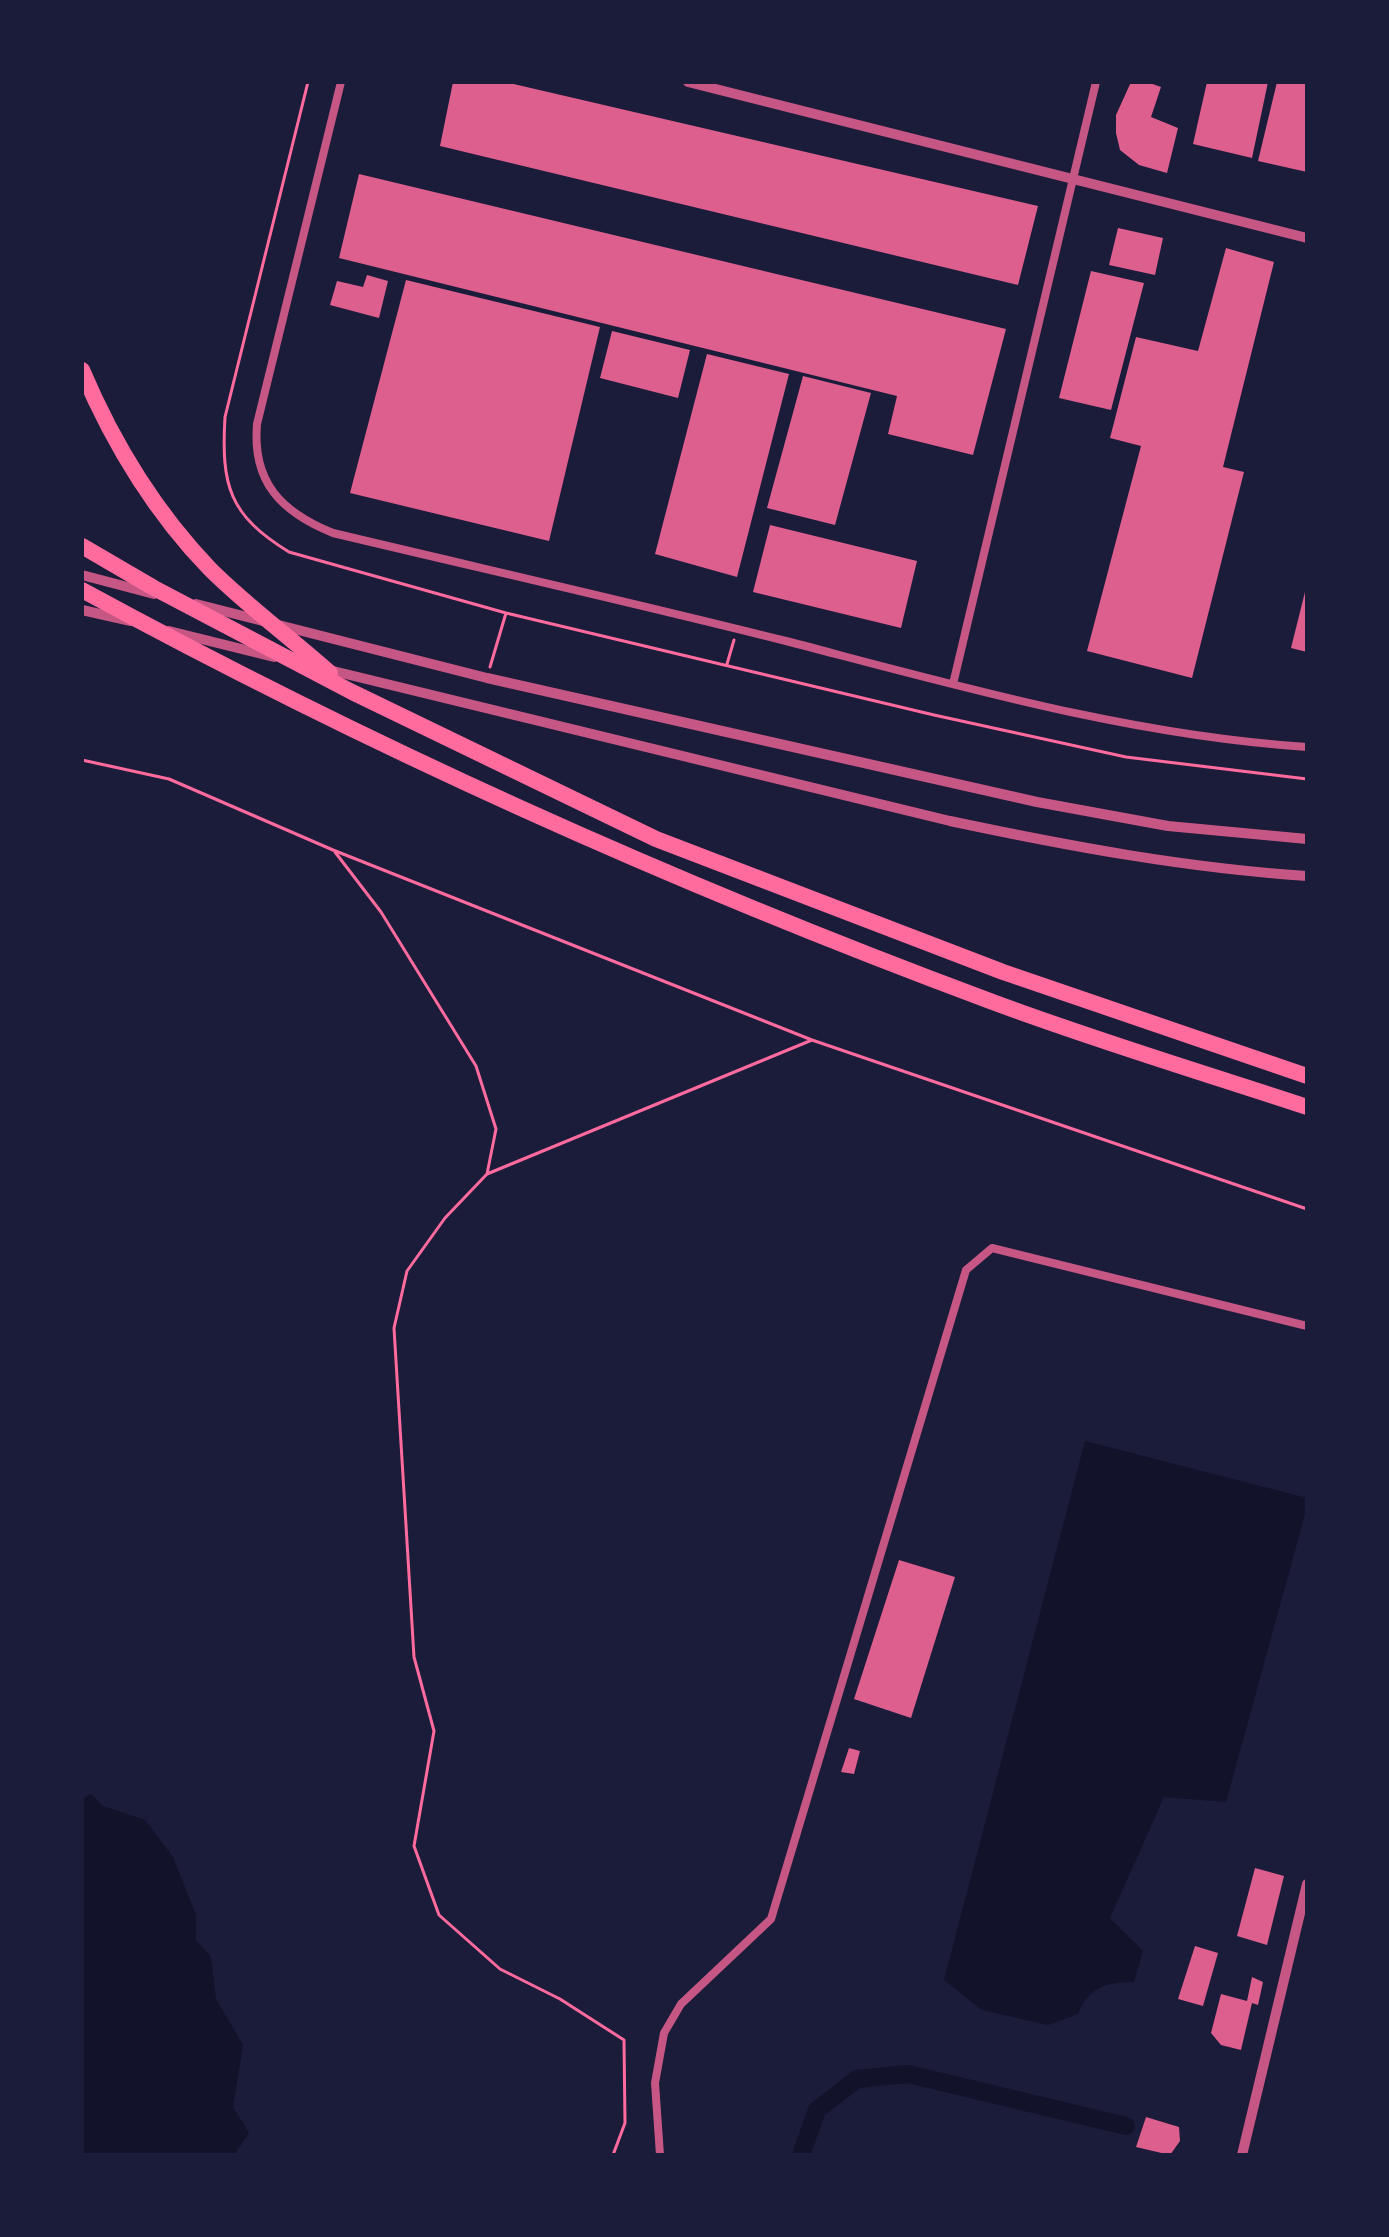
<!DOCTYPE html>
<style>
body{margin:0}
#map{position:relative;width:1389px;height:2237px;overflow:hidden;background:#1b1b3a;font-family:"IBM Plex Sans",sans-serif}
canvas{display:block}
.frame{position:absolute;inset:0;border:84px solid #1b1b3a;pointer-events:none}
</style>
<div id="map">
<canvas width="1389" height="2237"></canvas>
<div class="frame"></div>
</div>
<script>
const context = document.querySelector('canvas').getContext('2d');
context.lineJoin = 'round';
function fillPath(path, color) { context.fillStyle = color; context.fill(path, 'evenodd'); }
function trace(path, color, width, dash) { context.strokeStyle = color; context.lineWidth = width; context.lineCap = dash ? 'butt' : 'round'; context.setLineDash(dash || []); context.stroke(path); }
fillPath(new Path2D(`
 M1085 1441 1307 1498V1507L1226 1802 1164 1797 1110 1918 1143 1951 1134 1982C1107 1982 1088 1987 1078 2014L1048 2025 982 2010 944 1980Z
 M91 1794 103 1806 145 1820 173 1857 196 1915V1940L211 1957 216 1999 243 2045 233 2107 249 2133 234 2155H82V1799Z`), '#12122b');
trace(new Path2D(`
 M801 2155 817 2110 857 2079 908 2074 1126 2126`), '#12122b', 18);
fillPath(new Path2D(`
 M453 82H505L1038 206 1018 285 440 146Z
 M1131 82H1147L1161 87 1151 117 1178 128 1167 173 1139 165 1120 150 1116 133V115Z
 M1207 82H1268L1252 158 1193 144Z
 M1277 82H1307V172L1258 161Z
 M359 174 1006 329 973 455 888 434 897 396 339 258Z
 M1118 228 1163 238 1155 275 1109 265Z
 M1226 248 1274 262 1223 467 1244 472 1192 678 1087 651 1141 446 1110 438 1136 337 1198 351Z
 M1091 271 1144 283 1111 410 1059 398Z
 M367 275 388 281 379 318 330 305 337 281 363 287Z
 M406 280 600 327 549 541 350 493Z
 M612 331 690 350 678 398 600 378Z
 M707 354 789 374 737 577 655 554Z
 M803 376 871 393 835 525 767 508Z
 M770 525 917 561 901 628 753 592Z
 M1306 588H1307V652L1291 648Z
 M899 1560 955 1577 911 1718 854 1699Z
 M849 1748 860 1751 854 1774 841 1772Z
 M1255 1868 1284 1876 1267 1945 1237 1936Z
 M1195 1946 1218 1953 1203 2006 1178 1999Z
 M1252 1977 1263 1982 1258 2005 1252 2003 1241 2050 1221 2045 1211 2033 1221 1994 1247 2001Z
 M1146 2117 1179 2127 1180 2141 1170 2155 1136 2147Z`), '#dd5f8e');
trace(new Path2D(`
 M308 82 225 417C221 486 229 515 289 552L506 613 934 715 1126 757 1307 779
 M727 664 734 640
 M490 667 506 613
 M82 760 169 779 333 850 812 1040
 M335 852 381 912 476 1066 496 1129 487 1174
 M613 2155 625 2123 624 2040 560 1999 500 1969 439 1915 414 1846 434 1731 414 1657 394 1328 407 1271 445 1218 487 1174 812 1040 1307 1209`), '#ff6b9d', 3);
trace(new Path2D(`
 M341 82 257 424C252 482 281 512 333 533 484 569 635 603 786 641 955 685 1132 736 1307 747
 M953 684 1096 82
 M660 2155 655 2083 664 2033 681 2004 771 1919 966 1270 992 1248 1307 1326`), '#c65784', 8);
trace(new Path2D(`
 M688 82 1307 238
 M82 575 154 594
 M196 604 487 678 1037 802 1168 826 1307 839
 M82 610 131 621
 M169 631 274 657
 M325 669 950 821C1068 846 1186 868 1307 876
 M1242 2155 1307 1884`), '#c65784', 10);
trace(new Path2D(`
 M82 370C113 443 155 512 210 569 247 606 291 638 330 673
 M82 546 154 588 352 692 656 839 1003 972 1307 1076
 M82 590C374 749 678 885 990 1001 1094 1040 1201 1072 1307 1107`), '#ff6b9d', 16);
</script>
